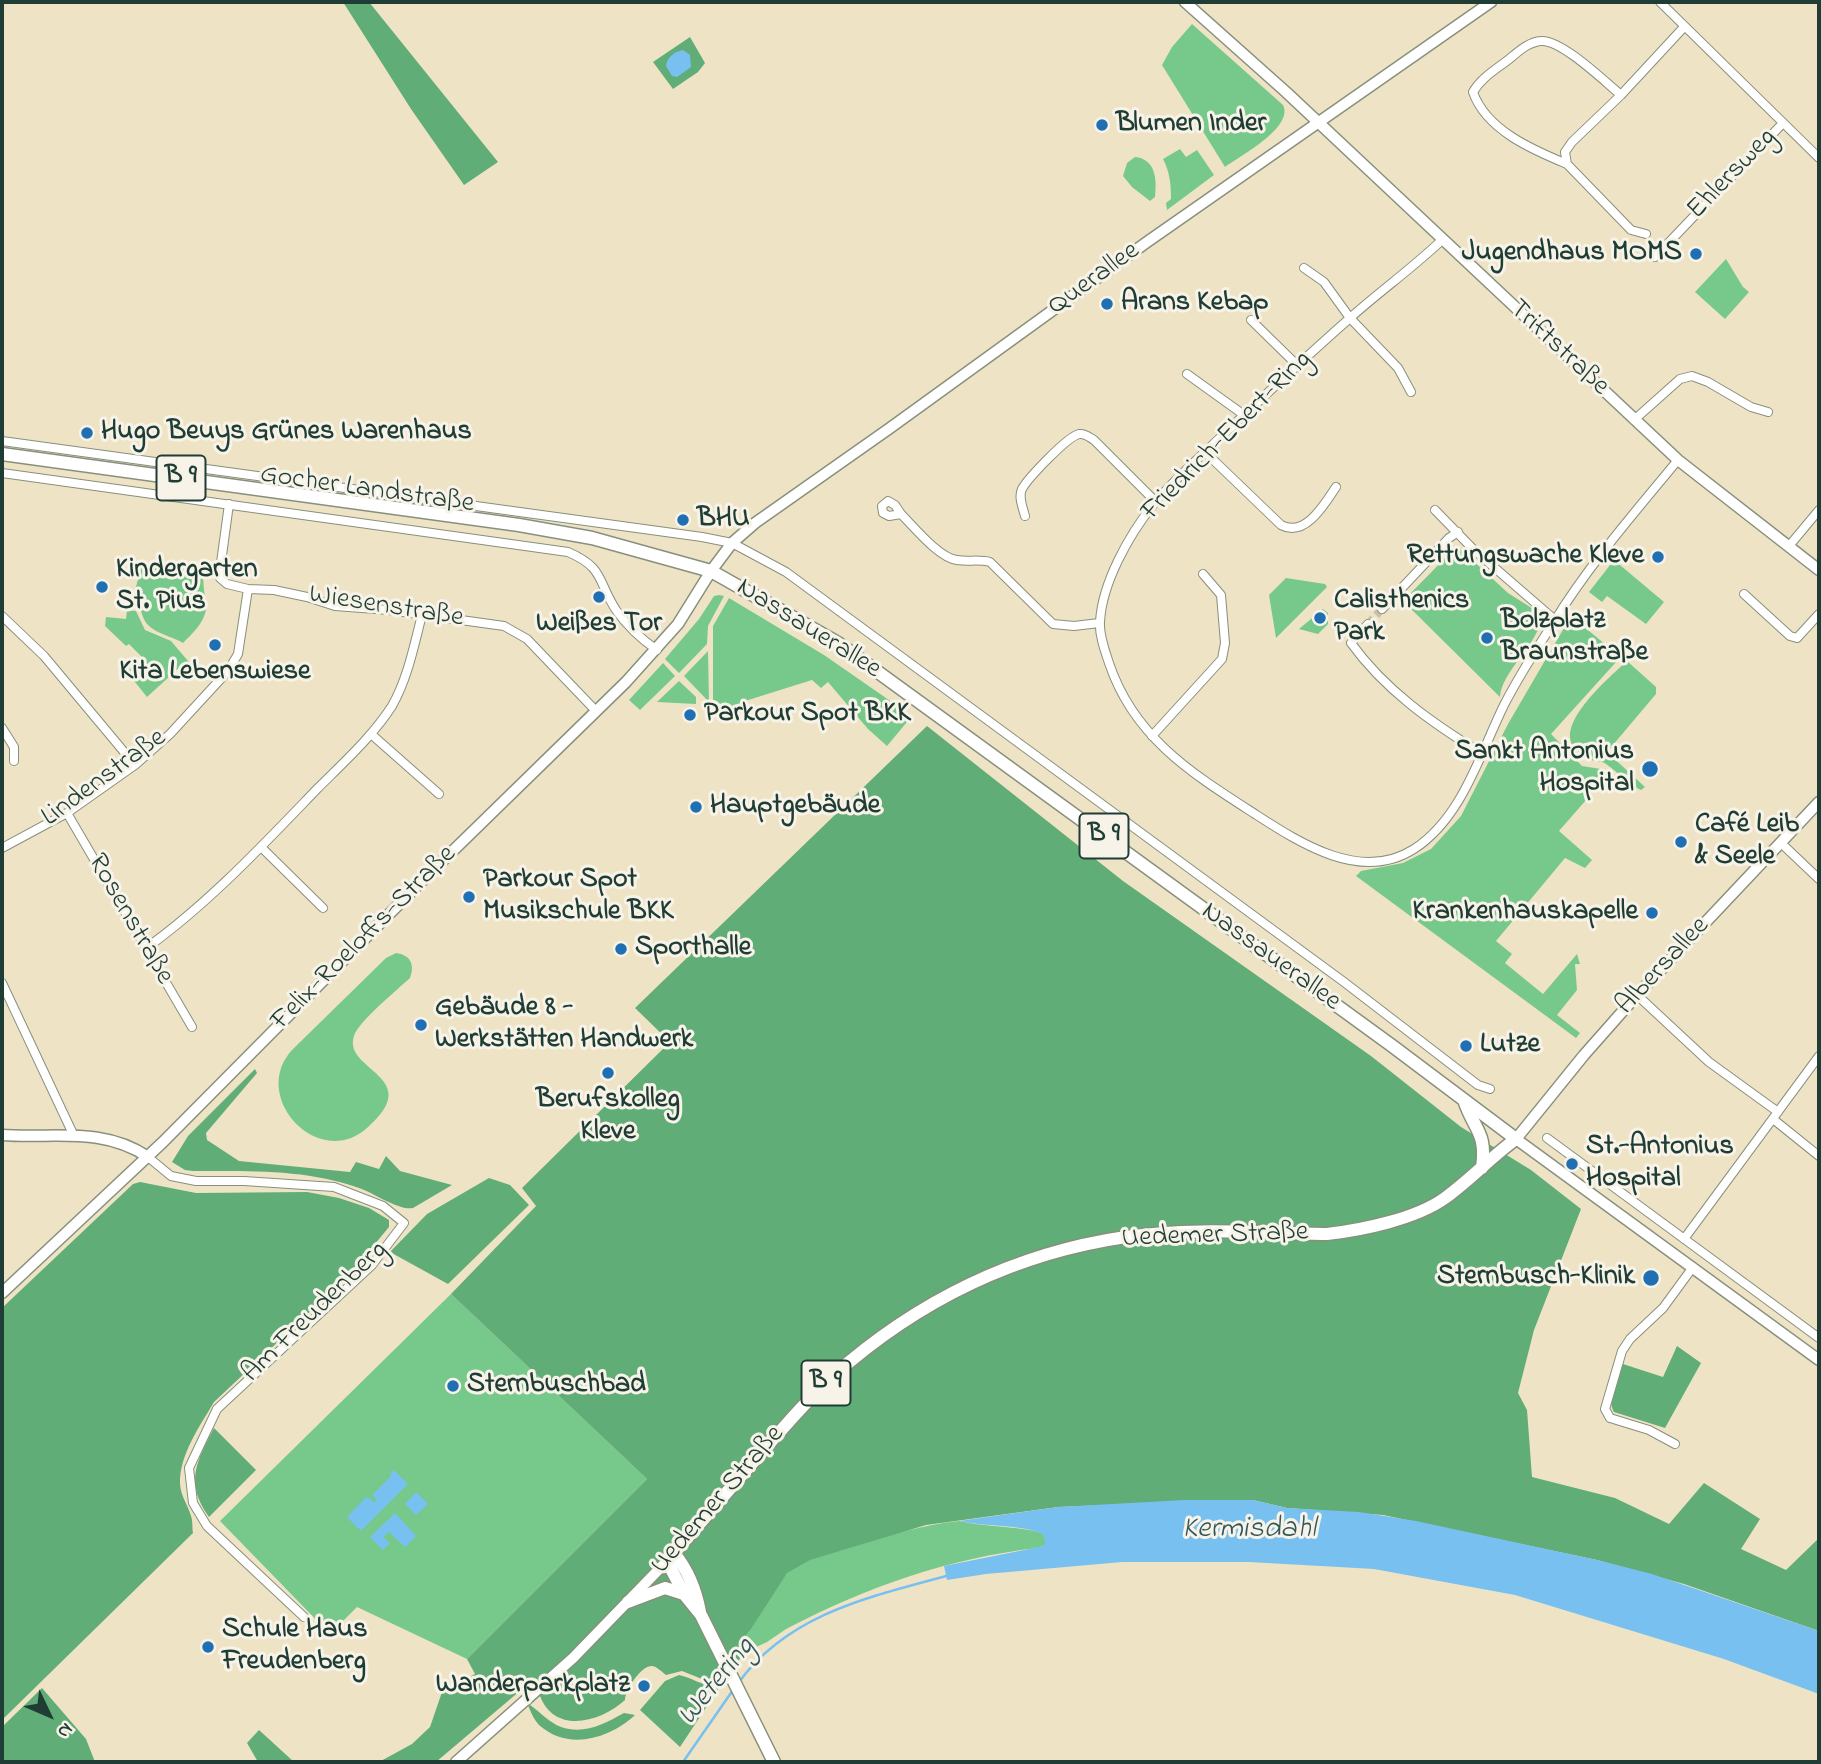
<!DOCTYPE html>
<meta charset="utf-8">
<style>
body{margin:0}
#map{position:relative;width:1821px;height:1764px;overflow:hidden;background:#efe3c6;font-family:"Indie Flower",sans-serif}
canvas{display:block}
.frame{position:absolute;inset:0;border:4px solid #1f3d34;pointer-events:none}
.north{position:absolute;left:14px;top:1680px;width:70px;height:70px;-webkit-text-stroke:5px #f7f3e8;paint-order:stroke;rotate:134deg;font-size:19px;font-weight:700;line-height:28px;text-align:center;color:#1f3d34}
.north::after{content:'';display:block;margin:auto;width:24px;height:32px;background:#1f3d34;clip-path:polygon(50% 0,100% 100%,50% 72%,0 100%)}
</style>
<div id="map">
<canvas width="1821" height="1764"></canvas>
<div class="frame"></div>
<div class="north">N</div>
</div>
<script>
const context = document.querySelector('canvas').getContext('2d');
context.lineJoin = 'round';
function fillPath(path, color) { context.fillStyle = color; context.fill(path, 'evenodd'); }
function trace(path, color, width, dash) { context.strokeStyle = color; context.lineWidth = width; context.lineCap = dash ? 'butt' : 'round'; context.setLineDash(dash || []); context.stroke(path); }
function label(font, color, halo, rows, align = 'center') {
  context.font = font + ' "Indie Flower",sans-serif'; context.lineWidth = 6; context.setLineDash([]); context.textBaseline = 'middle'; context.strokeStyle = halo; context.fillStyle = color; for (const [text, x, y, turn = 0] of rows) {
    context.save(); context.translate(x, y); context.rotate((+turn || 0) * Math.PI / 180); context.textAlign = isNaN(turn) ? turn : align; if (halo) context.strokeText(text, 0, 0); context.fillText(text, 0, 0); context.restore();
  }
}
fillPath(new Path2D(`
 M1192 24 1283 105C1294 127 1242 155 1225 167L1162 65 1172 47Z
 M1180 149 1186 157 1197 150 1214 175 1167 210 1166 203 1171 199C1171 184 1170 173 1163 159Z
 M1135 157C1156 159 1157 180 1155 197L1150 201 1132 187 1123 176 1127 163Z
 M1726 259 1743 287 1749 292 1725 319 1695 292Z
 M1457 546 1508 593 1538 612 1541 618C1540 642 1501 672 1500 697L1403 601Z
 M1614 560 1664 602 1646 624 1607 596 1602 602 1589 592Z
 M142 563 204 571C202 584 205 593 206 605 207 620 193 633 183 643 170 635 149 633 143 617 140 609 140 603 134 595Z
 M1286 578 1325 584 1327 587 1276 638 1269 595Z
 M719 595 724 596 708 626 707 644 679 673 665 659 699 619 714 596Z
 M729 598 824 655 912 716 887 746 868 729 828 682 821 688 812 680 742 702 727 717 713 705V626Z
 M1323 609 1328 613V624L1318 634 1299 629Z
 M127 610 136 611 145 630 171 641 194 668 187 675 180 667 147 697 127 672 142 657 129 644 126 646 105 626 106 617 126 619Z
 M1571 616 1618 655 1617 661 1551 734 1582 766 1601 769 1614 779 1606 787 1600 784 1559 831 1592 860 1585 868 1565 858 1496 941 1512 954 1505 963 1543 994 1577 954 1580 964H1575L1577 990 1557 1015 1580 1033 1576 1038 1356 876 1361 871 1403 863 1431 849 1461 816 1508 724Z
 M708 651 709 702 684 676Z
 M1627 661 1656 687V694L1607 752 1645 787 1641 790C1627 784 1618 772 1606 764 1601 760 1597 762 1591 760 1585 758 1578 751 1574 747 1555 723 1611 676 1627 661Z
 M663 663 675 676 640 710 629 700Z
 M679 681 696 697V704L657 702Z
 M396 953C411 955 415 965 410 978 397 990 358 1022 354 1036 342 1071 427 1076 367 1128 319 1171 249 1097 292 1050L386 958Z
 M451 1294 647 1479 467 1659 357 1607 330 1634 220 1521Z
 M959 1521C986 1527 1013 1526 1039 1532L1043 1534 1046 1542 1044 1546 1037 1548C950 1558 867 1587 790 1627 782 1631 775 1637 767 1642 759 1646 751 1649 743 1654L744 1638C758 1622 775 1582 789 1571 806 1558 829 1554 849 1548 885 1536 921 1525 959 1521Z`), '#76c98b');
fillPath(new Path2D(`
 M343 2H369L498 162 464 185 411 109Z
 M690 37 705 63 698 72 673 89 653 62Z
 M927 726 1123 881 1371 1056 1461 1127 1531 1170 1581 1209 1534 1330 1518 1393 1527 1410 1532 1477 1615 1498 1669 1524 1704 1483 1760 1519 1741 1549 1786 1570 1819 1538V1631L1684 1584 1597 1560 1383 1515 1287 1508 1253 1500H1232L1058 1507 926 1525 810 1560 787 1573 751 1629 744 1638 743 1654 724 1682 712 1683 682 1671 666 1675C662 1672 656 1666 652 1666 640 1666 625 1691 625 1700 601 1722 555 1735 540 1696L530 1705C540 1712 550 1723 561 1727 584 1735 604 1724 624 1713L635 1715C609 1739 568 1751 539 1725 531 1717 527 1700 521 1690L436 1762H379L412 1744 430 1727 442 1692 475 1674 467 1659 647 1479 451 1294 536 1206 522 1188 670 1042 635 1008Z
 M255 1069 257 1073 206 1133 207 1140 239 1161 350 1172 356 1162 379 1169 386 1156 400 1171 452 1185 413 1208C399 1211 374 1193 359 1188 307 1169 248 1171 193 1171L185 1170 172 1162 188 1136Z
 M489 1178 510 1185 529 1205 448 1284 390 1252 427 1214Z
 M140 1182 196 1193 307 1192 339 1198 369 1208 389 1220V1227L349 1275 214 1402C200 1426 179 1455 180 1484 181 1497 188 1505 191 1516 193 1521 192 1528 193 1533L2 1720V1308L133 1184Z
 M1677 1346 1701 1363 1665 1428 1614 1412C1606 1398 1618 1378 1623 1364L1663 1377Z
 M214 1428 256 1470 209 1517C184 1482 197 1461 214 1428Z
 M679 1675C694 1678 706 1689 721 1685L680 1747 640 1710 665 1681Z
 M42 1688 86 1739 95 1762H2V1727Z
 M259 1730 294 1762H258L247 1743Z`), '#60ad77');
fillPath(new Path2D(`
 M683 50 690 55 691 67 677 77 672 76 666 66C667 57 674 52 683 50Z
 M394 1470 408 1484 361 1531 347 1517 366 1497 372 1500 374 1503 377 1500 372 1495 391 1476 390 1474Z
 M416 1492 428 1504 416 1515 405 1504Z
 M1184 1500H1253L1287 1508 1359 1512 1416 1521 1597 1560 1652 1574 1819 1631V1694L1724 1659 1515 1595 1374 1569 1249 1562H1122L986 1574 947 1580 944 1566 1044 1546 1045 1542 1043 1534C1019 1524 985 1527 959 1521L1058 1507Z
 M395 1513 416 1536 405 1547 389 1532 383 1537 390 1543 383 1550 370 1537Z`), '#78c0f0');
trace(new Path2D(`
 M739 1682C789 1614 869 1597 946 1576
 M683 1762 733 1690`), '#78c0f0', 2.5);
trace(new Path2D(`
 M1368 624 1382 609`), '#c5c2a9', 8, [8, 4]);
const street = new Path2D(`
 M1660 2 1819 158
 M1621 95 1572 142 1565 152 1567 164C1533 150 1486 130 1473 92 1481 78 1495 70 1508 60 1518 52 1528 42 1541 41 1561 39 1605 82 1621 95L1684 27
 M1567 164 1631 230 1646 234
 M1443 239C1414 267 1380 291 1350 318 1307 356 1265 395 1224 434 1200 457 1173 480 1153 505 1129 535 1102 583 1100 622 1099 635 1105 651 1109 663 1134 738 1193 774 1255 814 1300 843 1361 883 1414 849 1462 818 1480 754 1504 705 1518 678 1535 651 1552 625 1588 566 1634 513 1678 460
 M1655 257 1783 123
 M1304 268 1324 282 1350 318 1398 368 1411 392
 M1251 320 1298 366
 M1187 374 1244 415
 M1634 420 1680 379 1692 376 1708 382 1751 407 1768 412
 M2 441 702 537 732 543 786 572 1344 982 1478 1085 1490 1089
 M1205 452 1281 525C1305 538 1324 505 1336 487
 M2 473 568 552C605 568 597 581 616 610 627 626 641 639 657 650
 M888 501 895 505 901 514 889 516 883 513 882 506Z
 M229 504 220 570V578L227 584 248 589 274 590 307 597 335 606 389 610 504 626 527 639 596 711
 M1435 510 1473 549 1555 620
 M901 514C914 527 939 558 957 560 968 562 979 559 990 562L1053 624 1074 626 1099 623
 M1025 516C1023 508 1018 497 1022 489 1028 478 1067 437 1079 434 1085 433 1089 437 1094 440L1155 501
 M1789 546 1819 510
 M1744 594 1790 636 1797 638 1819 614
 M1382 609 1449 538 1458 532
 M2 616 44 656 135 765
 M1368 624 1351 643C1385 690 1432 723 1481 753
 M2 728 14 747V761
 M371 734 439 794
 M1152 736 1222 659 1225 643 1221 595 1203 574
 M67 813 192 1027
 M1781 843 1819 879
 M261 847 323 908
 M2 848 67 813 135 765 170 734 228 671 238 654 248 589
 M145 949C208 904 263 845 317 789 343 763 372 737 392 706 408 678 414 645 422 615
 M2 983 73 1134
 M1637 995 1709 1062 1778 1112
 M1773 1119 1819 1156
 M1547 1138 1819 1338
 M148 1157 171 1176 196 1181H244L334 1187 383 1206 404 1223 372 1265 217 1409 189 1468 193 1503 207 1526 304 1617
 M1684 1239 1819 1056
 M1675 1444 1649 1430 1610 1418 1605 1409 1622 1351 1630 1339 1663 1308 1693 1267`);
const secondary = new Path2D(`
 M1185 2 1286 92 1678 460 1819 570
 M1819 802 1637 995 1584 1055 1516 1139 1819 1360
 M2 1135C53 1139 102 1126 148 1157
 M2 1293 163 1142 424 879 626 682 678 624 711 571 732 543 755 523 890 428 1147 242 1491 2
 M456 1762 573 1658 667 1561`);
const primary = new Path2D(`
 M2 454 519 525 592 538 711 571 838 643 1391 1045 1516 1139C1491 1157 1470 1180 1445 1198 1416 1219 1362 1230 1327 1234 1260 1233 1192 1227 1126 1237 1015 1253 916 1302 833 1376 812 1395 794 1416 775 1437 739 1478 703 1520 667 1561L684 1594 701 1615 774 1762
 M1464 1100C1474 1130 1487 1132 1482 1168
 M674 1553C688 1570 696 1590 700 1612
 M628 1602 665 1588 684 1594`);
trace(street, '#87907d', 10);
trace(secondary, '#87907d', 13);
trace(primary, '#87907d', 15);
trace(street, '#fff', 8);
trace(secondary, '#fff', 10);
trace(primary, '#fff', 12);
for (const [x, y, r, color] of [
 [1102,125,7,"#1f6fb2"],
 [1696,254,7,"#1f6fb2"],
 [1107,304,7,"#1f6fb2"],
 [87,433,7,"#1f6fb2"],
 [683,520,7,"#1f6fb2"],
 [1658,557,7,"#1f6fb2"],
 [102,587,7,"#1f6fb2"],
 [599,597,7,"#1f6fb2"],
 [1320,618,7,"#1f6fb2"],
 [1487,638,7,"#1f6fb2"],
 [215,645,7,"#1f6fb2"],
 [690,715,7,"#1f6fb2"],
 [1650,769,9,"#1f6fb2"],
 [696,807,7,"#1f6fb2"],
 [1681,842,7,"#1f6fb2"],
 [469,897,7,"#1f6fb2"],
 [1652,913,7,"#1f6fb2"],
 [621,949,7,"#1f6fb2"],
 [421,1025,7,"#1f6fb2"],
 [1466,1046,7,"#1f6fb2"],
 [608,1073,7,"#1f6fb2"],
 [1572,1164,7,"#1f6fb2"],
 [1651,1278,9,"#1f6fb2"],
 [453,1386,7,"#1f6fb2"],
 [208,1647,7,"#1f6fb2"],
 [644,1686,7,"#1f6fb2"]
]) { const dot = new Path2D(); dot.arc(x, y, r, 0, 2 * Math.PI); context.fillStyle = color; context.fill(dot); trace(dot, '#f7f3e8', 2.5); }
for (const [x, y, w] of [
 [181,478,49],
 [1104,836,49],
 [826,1383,49]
]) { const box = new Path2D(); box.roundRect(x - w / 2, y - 22.5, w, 45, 5); context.fillStyle = '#f7f3e8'; context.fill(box); trace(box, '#1f3d34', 2); }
label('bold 26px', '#1f3d34', null, [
 ["B 9",181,478],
 ["B 9",1104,836],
 ["B 9",826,1383]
]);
label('bold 28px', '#1f3d34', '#f7f3e8', [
 ["Blumen Inder",1116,125],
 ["Jugendhaus MOMS",1682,254,"right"],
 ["Arans Kebap",1121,304],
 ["Hugo Beuys Grünes Warenhaus",101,433],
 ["BHU",697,520],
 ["Rettungswache Kleve",1644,557,"right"],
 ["Kindergarten",116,571],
 ["St. Pius",116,603],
 ["Calisthenics",1334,602],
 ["Park",1334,634],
 ["Bolzplatz",1501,622],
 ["Braunstraße",1501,654],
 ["Weißes Tor",599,625,"center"],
 ["Kita Lebenswiese",215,673,"center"],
 ["Parkour Spot BKK",704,715],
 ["Sankt Antonius",1634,753,"right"],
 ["Hospital",1634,785,"right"],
 ["Hauptgebäude",710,807],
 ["Café Leib",1695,826],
 ["& Seele",1695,858],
 ["Parkour Spot",483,881],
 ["Musikschule BKK",483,913],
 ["Krankenhauskapelle",1638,913,"right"],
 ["Sporthalle",635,949],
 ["Gebäude 8 -",435,1009],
 ["Werkstätten Handwerk",435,1041],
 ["Lutze",1480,1046],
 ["Berufskolleg",608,1101,"center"],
 ["Kleve",608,1133,"center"],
 ["St.-Antonius",1586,1148],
 ["Hospital",1586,1180],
 ["Sternbusch-Klinik",1635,1278,"right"],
 ["Sternbuschbad",467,1386],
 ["Schule Haus",222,1631],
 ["Freudenberg",222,1663],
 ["Wanderparkplatz",630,1686,"right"]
], 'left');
label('28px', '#1f3d34', '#f7f3e8', [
 ["Ehlersweg",1733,175,-46],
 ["Querallee",1095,280,-36],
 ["Triftstraße",1558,349,43],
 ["Friedrich-Ebert-Ring",1228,437,-45],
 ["Gocher Landstraße",367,491,8],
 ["Wiesenstraße",386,608,9],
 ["Nassauerallee",808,630,32],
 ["Lindenstraße",105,779,-36],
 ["Rosenstraße",129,920,60],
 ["Felix-Roeloffs-Straße",365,939,-45],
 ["Nassauerallee",1270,958,36],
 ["Albersallee",1664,967,-47],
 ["Uedemer Straße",1215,1237,-2],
 ["Am Freudenberg",316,1313,-44],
 ["Uedemer Straße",719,1501,-49]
]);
label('italic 30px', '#31575a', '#f7f3e8', [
 ["Kermisdahl",1249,1531],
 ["Wetering",718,1683,-51]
]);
</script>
